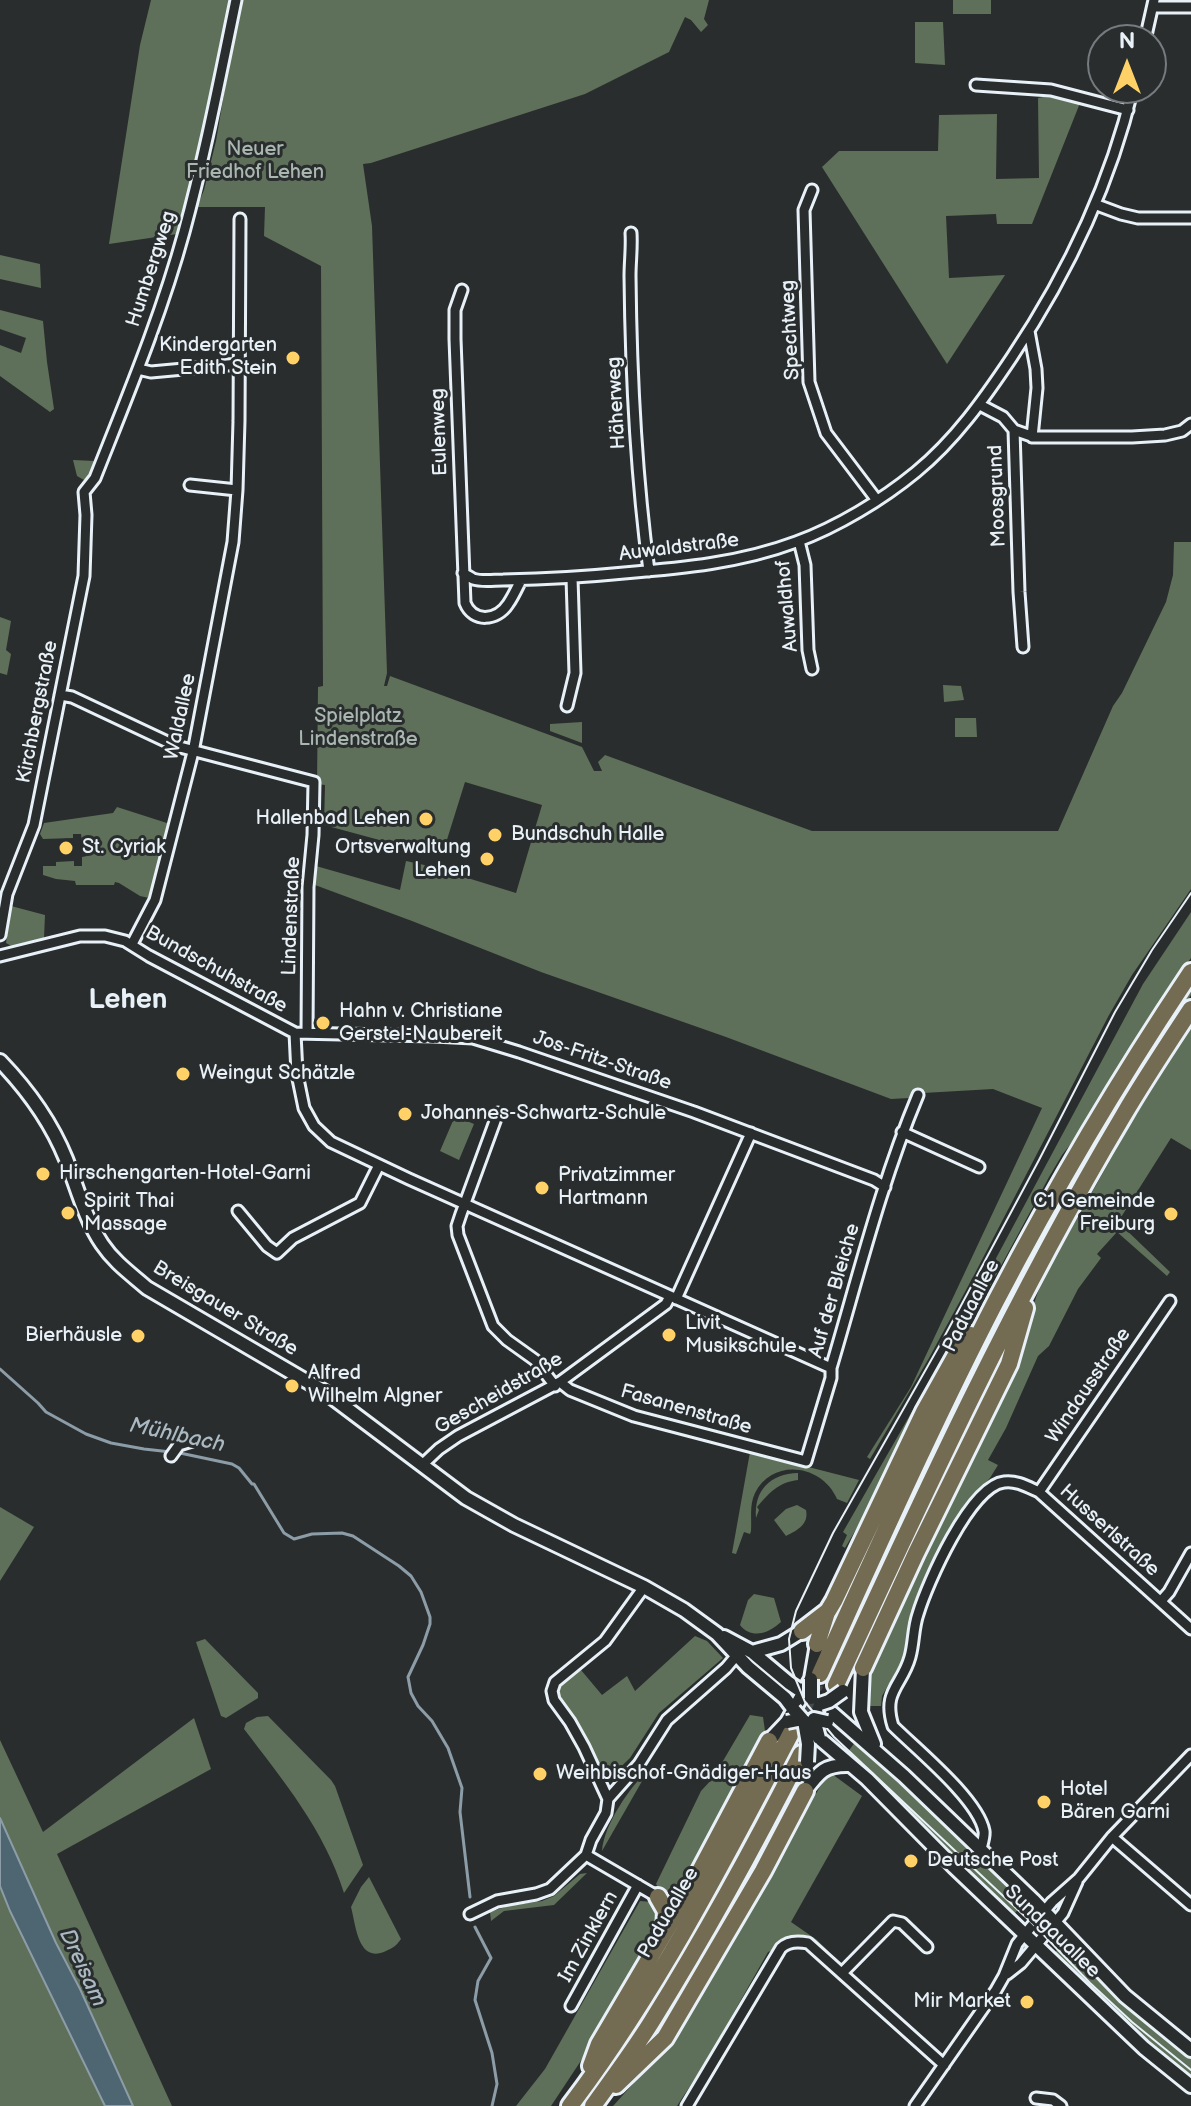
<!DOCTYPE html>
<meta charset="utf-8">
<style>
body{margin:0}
#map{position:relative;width:1191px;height:2106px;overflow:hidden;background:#2a2d2e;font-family:"Balsamiq Sans",sans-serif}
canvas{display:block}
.north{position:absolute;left:1087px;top:24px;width:80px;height:80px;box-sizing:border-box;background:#2a2d2e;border:2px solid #767b7f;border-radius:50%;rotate:0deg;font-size:22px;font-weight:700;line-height:32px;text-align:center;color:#e8f1f8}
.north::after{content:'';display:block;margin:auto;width:28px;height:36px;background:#ffd166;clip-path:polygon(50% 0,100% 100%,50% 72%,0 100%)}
</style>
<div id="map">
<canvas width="1191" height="2106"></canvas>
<div class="north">N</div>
</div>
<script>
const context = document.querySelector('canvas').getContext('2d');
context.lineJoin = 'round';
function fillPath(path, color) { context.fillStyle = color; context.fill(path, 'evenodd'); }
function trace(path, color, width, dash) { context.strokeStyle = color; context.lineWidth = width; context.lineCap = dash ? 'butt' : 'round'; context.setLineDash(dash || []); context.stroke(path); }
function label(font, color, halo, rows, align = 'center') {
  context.font = font + ' "Balsamiq Sans",sans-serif'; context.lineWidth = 6; context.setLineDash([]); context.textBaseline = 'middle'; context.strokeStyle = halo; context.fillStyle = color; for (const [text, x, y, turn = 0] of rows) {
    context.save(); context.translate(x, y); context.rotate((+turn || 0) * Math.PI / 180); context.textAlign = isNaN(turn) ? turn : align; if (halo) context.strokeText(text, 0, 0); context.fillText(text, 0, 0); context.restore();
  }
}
fillPath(new Path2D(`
 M151 0H232L207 115 177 234 109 244 140 45Z
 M240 0H709L704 19 708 25 701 32 691 20 685 17 669 52 585 94 371 163 363 164 372 226 387 673 384 686H387L390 676 582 747 594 771H602L598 762 605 755 812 831H1058L1113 706 1122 693 1166 602 1173 575 1174 542H1191V889L1132 975 1109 1015 972 1279 929 1358 870 1459 867 1457 911 1387 1042 1108 993 1089 923 1093 912 1092 909 1098 891 1099 726 1037 541 972 412 921 315 885 316 866 400 890 406 861 429 866 516 893 542 805 465 782 445 846 440 845 439 847 424 843 420 851 324 825 325 785 317 784 318 687 323 686 321 266 264 236 265 207H197L204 190 216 141Z
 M953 0H991V14H953Z
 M915 22H943L945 65 915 63Z
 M1048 96 1080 103 1032 224H997L996 214 946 216 949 278 1005 275 947 364 822 167 839 151H938L939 115 997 114 996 179 1039 178 1038 98Z
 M0 255 40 264 41 288 0 279Z
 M0 310 43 321 47 362 54 409 50 412 0 376V345L21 353 26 338 0 329Z
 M73 460 95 461 89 475 84 480 77 476Z
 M0 617 11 621 6 650 11 654 7 675 0 673Z
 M943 685 961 686 964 700 944 702Z
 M955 718H976L977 737H955Z
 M582 722V743L550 731V724Z
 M117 807 170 824 149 898 140 896 119 883 115 882 114 885H76L75 881 56 879 43 875V866H56V862L74 861V866H82V857L87 856C90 851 91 847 87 841H82L81 834H73V838L43 839 40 834 44 823 113 813Z
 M11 906 45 915 44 938 13 947 6 943Z
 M1191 912V958L1177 977 1116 1078 1087 1123 1062 1155 1049 1177 963 1336 917 1409 871 1504 845 1548 842 1546 847 1535 843 1532 942 1359 1143 984Z
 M1191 988V995L1145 1067 941 1447 937 1446C976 1363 1016 1281 1060 1201 1101 1128 1146 1058 1191 988Z
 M1191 1027V1150L1171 1138 1118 1222 1170 1272 1167 1276 1117 1232 1097 1254 1101 1258 1078 1289 1049 1346 1038 1356 1006 1428 988 1460 998 1465 990 1478 965 1506 952 1527 910 1621 905 1656 882 1696 881 1706H867L866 1686 871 1671 1006 1384 1041 1283 1132 1121Z
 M455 1116 474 1124 459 1160 440 1151Z
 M750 1452 859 1480 847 1503 837 1499C823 1465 773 1457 755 1493 749 1506 752 1518 751 1531L750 1534 744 1532 736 1554 732 1553Z
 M798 1473V1480C779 1482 769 1493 757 1507L759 1510 756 1518C754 1490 770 1474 798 1473Z
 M797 1505 806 1510C809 1524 798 1530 786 1536L774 1520 786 1509Z
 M0 1507 34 1527 0 1581Z
 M754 1594 774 1598 781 1622C769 1633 752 1640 740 1625L748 1600Z
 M695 1636 707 1641 723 1658 659 1713 630 1758 605 1782 589 1743 575 1717 558 1700C558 1683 567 1678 581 1670L602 1695 627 1676 635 1691Z
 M205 1639 258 1693V1698L226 1718 221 1716 196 1642Z
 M750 1715 763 1717 765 1731 685 1883 675 1892 660 1890 656 1884 701 1791 713 1778Z
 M268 1716 331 1780 335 1786 363 1865 344 1893C325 1831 283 1780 244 1729L246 1723 257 1717Z
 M194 1718 211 1769 57 1854 172 2106H133L80 1989 56 1943 0 1818V1740L43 1832Z
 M856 1741 882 1763 1027 1900 1014 1914 847 1753Z
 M649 1769 602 1851C604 1824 630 1787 649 1769Z
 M832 1774 862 1796 791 1922 817 1940 829 1952 826 1954C809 1938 806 1936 782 1939L774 1950 768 1952 707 2060 677 2106H613L672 2041 744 1921 826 1776Z
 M587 1873 554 1905 504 1911 491 1921 490 1912 508 1906 542 1901 554 1896 580 1874Z
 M369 1877 401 1939C397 1945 393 1948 386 1951 358 1964 356 1926 351 1907L361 1887Z
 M0 1886 105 2106H0Z
 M640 1901 652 1902 659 1911 661 1923 594 2041 551 2106H516L545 2069Z
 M1065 1940 1191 2056V2075L1177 2065 1173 2068 1053 1955Z
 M678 1958 683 1961 586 2106H580L621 2051Z`), '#5e7059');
const water = new Path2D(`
 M0 1818 56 1943 80 1989 133 2106H105L10 1911 0 1886Z`);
fillPath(water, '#4e6572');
trace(water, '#8c9da8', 2);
trace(new Path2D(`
 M0 1369 38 1403 46 1412 86 1434 111 1443 144 1449 180 1453 232 1464 239 1468 252 1484H254L284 1533 294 1539 312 1534 342 1533 353 1536 399 1566 411 1576 421 1592 430 1617V1624L423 1645 408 1677 411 1693 418 1706 432 1721 448 1748 462 1788 460 1812 470 1897
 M475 1927 491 1958 478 1981 475 2000 492 2053 497 2084 492 2106`), '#8c9da8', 3);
trace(new Path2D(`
 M792 1730 816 1683`), '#464a4c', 16, [16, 8]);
const minor = new Path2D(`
 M1153 7H1191
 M1145 40 1154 0
 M976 85 1051 90 1128 110
 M812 190 804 210 809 382 826 433 876 499
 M1097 205 1121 214 1138 218H1191
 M631 233C632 247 630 262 630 276 631 374 636 474 649 571
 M462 290 455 310V339L465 603C473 623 497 621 508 604 513 597 517 588 521 580
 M1029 331 1036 369 1037 388 1032 437
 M138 369 151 372 238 364
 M980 405 1003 417 1014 430
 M1014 430 1019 592 1023 647
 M1014 430 1034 437H1132L1165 435 1182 431 1191 424
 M190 485 237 490
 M799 541 805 565 808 650 812 669
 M463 573C466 575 470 577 473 579 482 582 494 580 503 580 544 579 584 577 624 573 683 568 740 563 796 542 837 527 882 500 916 472 955 440 984 399 1012 357 1068 273 1110 186 1133 88
 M60 695 72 697 176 746 314 782 313 835 308 887 307 1033
 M567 706 575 673 572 578
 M0 935 7 894 34 825 84 576 86 515 84 492 95 478C127 397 161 316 184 232 205 155 220 77 236 0
 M132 944 155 900 193 752 233 542 237 490 239 421 240 219
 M0 956 80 936H105L125 941 149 956 295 1033 434 1036 473 1038 519 1052 694 1112 874 1180 885 1187
 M295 1033 297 1074 304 1108 314 1126 331 1142 409 1179 831 1368
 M498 1113 461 1214 457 1226 458 1235 493 1326 507 1340 535 1360 555 1386
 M902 1132 979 1167
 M238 1211 267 1246 277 1253 293 1238 360 1203 379 1165
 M676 1299 751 1133
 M560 1382 570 1390 634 1416 806 1461 831 1378V1368C858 1277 881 1183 918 1095
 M171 1456 179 1445 192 1441
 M422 1465 439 1449 458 1436 560 1382 666 1304 670 1296
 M1039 1492 1170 1301
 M1161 1601 1169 1592 1191 1553
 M608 1799 639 1764 667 1720 726 1668 737 1655 739 1650
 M1112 1837 1191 1905
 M981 1849C982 1844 985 1836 984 1831 978 1799 916 1749 893 1726 882 1691 902 1686 910 1657 914 1643 913 1628 918 1614 927 1584 970 1486 1004 1482 1016 1480 1028 1487 1039 1492L1191 1629
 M586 1855 658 1897
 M470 1914 497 1901 536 1894 550 1889 586 1855 591 1840 606 1813 608 1799 584 1747 570 1722 554 1700 552 1691 555 1682 605 1641 644 1587
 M842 1973 893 1921 902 1923 927 1947
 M1007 1974 1021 1963 1063 1913 1077 1882
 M571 2006 638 1885
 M1036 2098 1053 2100 1061 2106
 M687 2106 781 1948C788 1941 798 1941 808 1943L944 2065
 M915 2106 996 1990 1004 1976 1017 1944 1025 1934 1052 1902 1079 1878 1112 1837 1191 1755`);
const tertiary = new Path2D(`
 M0 1061C27 1089 51 1122 66 1159 77 1187 85 1219 102 1244 114 1262 131 1274 147 1288L325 1392 466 1498 514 1525 644 1587 684 1610 717 1634 748 1667 785 1698 794 1710
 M724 1637 752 1652 789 1683 804 1693
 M752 1652 781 1644 802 1631
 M863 1668 861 1712 874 1744
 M832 1713 904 1776 1033 1900 1125 1996 1191 2050
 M819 1738 867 1779 954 1867 1144 2048 1191 2086
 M769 1741 787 1722 811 1679 817 1644
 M805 1791C819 1772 825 1764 850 1765`);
const trunk = new Path2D(`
 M802 1631 828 1611 834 1601 924 1412 956 1355 971 1335
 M817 1644 827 1612
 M863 1668 916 1553 1009 1364 1025 1308
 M820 1674C877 1549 933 1423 996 1301 1055 1188 1120 1078 1191 972
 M836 1685C925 1492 1014 1299 1123 1116 1144 1080 1168 1044 1191 1009
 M658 1897 666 1911 665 1931
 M591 2066 599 2044 691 1888 769 1741
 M616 2085 665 2038 763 1871 805 1791
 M570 2106C657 1991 724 1861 791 1733
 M593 2106C613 2078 634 2050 652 2021 706 1934 755 1845 801 1754`);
trace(minor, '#e8f1f8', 15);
trace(tertiary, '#e8f1f8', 18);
trace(trunk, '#e8f1f8', 22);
trace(minor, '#2a2d2e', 9);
trace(tertiary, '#2a2d2e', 12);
trace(trunk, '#736b52', 16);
trace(new Path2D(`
 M1191 893 1152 950 1115 1012 1039 1160 942 1341 833 1533 796 1611 789 1639 791 1668 805 1702 834 1737 1033 1924 1090 1983 1132 2022 1191 2070`), '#e8f1f8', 2);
const tertiaryBridge = new Path2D(`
 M811 1698V1679
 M820 1704 829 1701 843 1691
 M804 1721 808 1744 807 1762
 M787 1722 802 1719 794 1710
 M819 1738 814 1719 827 1722`);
trace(tertiaryBridge, '#e8f1f8', 18, []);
trace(tertiaryBridge, '#2a2d2e', 12);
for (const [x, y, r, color] of [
 [293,358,8,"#ffd166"],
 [426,819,8,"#ffd166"],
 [495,835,8,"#ffd166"],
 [66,848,8,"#ffd166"],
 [487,859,8,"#ffd166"],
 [323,1023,8,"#ffd166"],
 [183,1074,8,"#ffd166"],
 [405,1114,8,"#ffd166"],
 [43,1174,8,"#ffd166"],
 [542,1188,8,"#ffd166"],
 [68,1213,8,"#ffd166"],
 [1171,1214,8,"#ffd166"],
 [669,1335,8,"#ffd166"],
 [138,1336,8,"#ffd166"],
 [292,1386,8,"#ffd166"],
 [540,1774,8,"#ffd166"],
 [1044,1802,8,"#ffd166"],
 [911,1861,8,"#ffd166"],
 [1027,2002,8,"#ffd166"]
]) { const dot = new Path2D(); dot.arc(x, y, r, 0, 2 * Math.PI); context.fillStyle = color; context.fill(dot); trace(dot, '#2a2d2e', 3); }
label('20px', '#aab7b0', '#2a2d2e', [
 ["Neuer",255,150],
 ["Friedhof Lehen",255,173],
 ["Spielplatz",358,717],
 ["Lindenstraße",358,740]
]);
label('20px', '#e8f1f8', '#2a2d2e', [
 ["Humbergweg",152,269,-72],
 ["Spechtweg",791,330,-93],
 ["Häherweg",617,403,-93],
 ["Eulenweg",440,432,-92],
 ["Moosgrund",998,496,-92],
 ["Auwaldstraße",679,548,-7],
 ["Auwaldhof",788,606,-95],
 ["Kirchbergstraße",38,712,-79],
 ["Waldallee",181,717,-78],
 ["Lindenstraße",292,916,-88],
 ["Bundschuhstraße",216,970,29],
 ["Jos-Fritz-Straße",602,1061,19],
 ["Auf der Bleiche",835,1291,-74],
 ["Paduaallee",972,1306,-63],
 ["Breisgauer Straße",225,1309,31],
 ["Windausstraße",1089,1386,-56],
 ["Gescheidstraße",499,1394,-30],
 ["Fasanenstraße",686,1410,16],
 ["Husserlstraße",1109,1531,42],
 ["Paduaallee",669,1913,-60],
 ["Sundgauallee",1052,1932,44],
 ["Im Zinklern",589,1937,-61]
]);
label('20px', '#e8f1f8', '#2a2d2e', [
 ["Kindergarten",277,346,"right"],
 ["Edith Stein",277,369,"right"],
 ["Hallenbad Lehen",410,819,"right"],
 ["Bundschuh Halle",511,835],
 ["St. Cyriak",82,848],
 ["Ortsverwaltung",471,848,"right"],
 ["Lehen",471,871,"right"],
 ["Hahn v. Christiane",339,1012],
 ["Gerstel-Naubereit",339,1035],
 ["Weingut Schätzle",199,1074],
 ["Johannes-Schwartz-Schule",421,1114],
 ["Hirschengarten-Hotel-Garni",59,1174],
 ["Privatzimmer",558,1176],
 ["Hartmann",558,1199],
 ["Spirit Thai",84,1202],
 ["Massage",84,1225],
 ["C1 Gemeinde",1155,1202,"right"],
 ["Freiburg",1155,1225,"right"],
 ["Livit",685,1324],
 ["Musikschule",685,1347],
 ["Bierhäusle",122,1336,"right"],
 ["Alfred",308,1374],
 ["Wilhelm Algner",308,1397],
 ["Weihbischof-Gnädiger-Haus",556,1774],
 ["Hotel",1060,1790],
 ["Bären Garni",1060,1813],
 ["Deutsche Post",927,1861],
 ["Mir Market",1011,2002,"right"]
], 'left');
label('italic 22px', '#aab9c2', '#2a2d2e', [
 ["Mühlbach",177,1436,12],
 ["Dreisam",82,1968,65]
]);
label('bold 28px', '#e8f1f8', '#2a2d2e', [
 ["Lehen",128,1001]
]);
</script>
